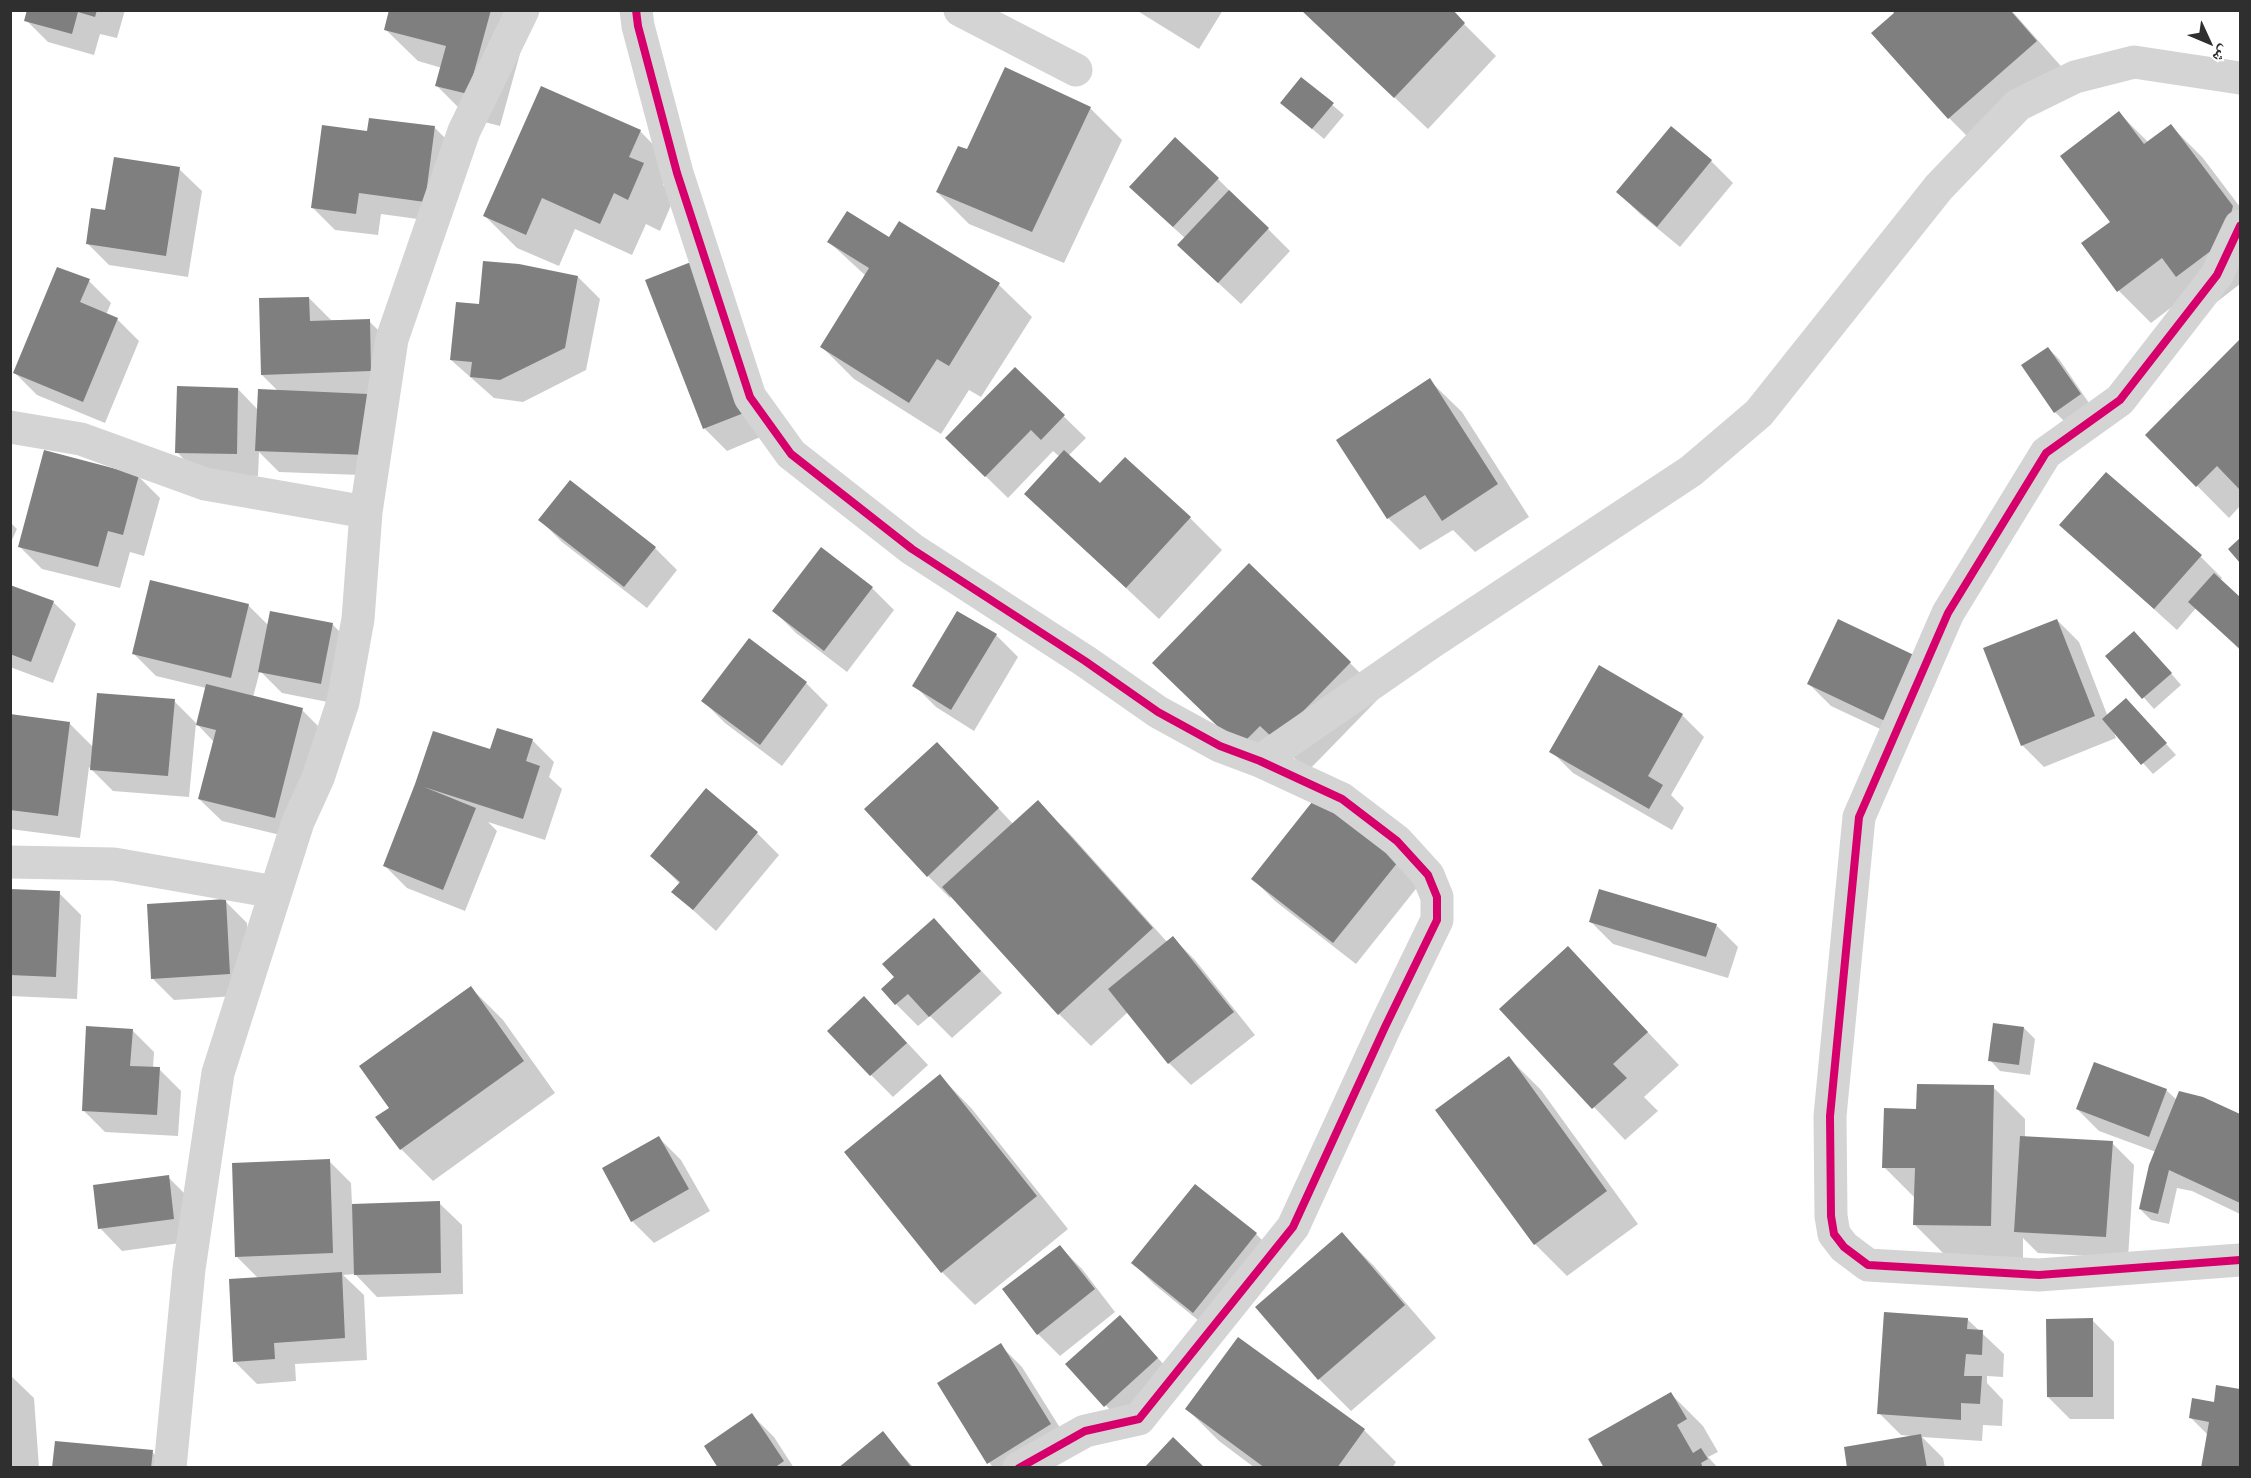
<!DOCTYPE html>
<meta charset="utf-8">
<style>
body{margin:0}
#map{position:relative;width:2251px;height:1478px;overflow:hidden;background:#fff;font-family:Lato,"Noto Naskh Arabic",sans-serif}
canvas{display:block}
.frame{position:absolute;inset:0;border:12px solid #2f2f2f;pointer-events:none}
.north{position:absolute;left:2179px;top:12px;width:60px;height:60px;-webkit-text-stroke:4px #fff;paint-order:stroke;rotate:134deg;font-size:16px;font-weight:700;line-height:24px;text-align:center;color:#2f2f2f}
.north::after{content:'';display:block;margin:auto;width:21px;height:27px;background:#2f2f2f;clip-path:polygon(50% 0,100% 100%,50% 72%,0 100%)}
</style>
<div id="map">
<canvas width="2251" height="1478"></canvas>
<div class="frame"></div>
<div class="north">ش</div>
</div>
<script>
const context = document.querySelector('canvas').getContext('2d');
context.lineJoin = 'round';
function fillPath(path, color) { context.fillStyle = color; context.fill(path, 'evenodd'); }
function trace(path, color, width, dash) { context.strokeStyle = color; context.lineWidth = width; context.lineCap = dash ? 'butt' : 'round'; context.setLineDash(dash || []); context.stroke(path); }
fillPath(new Path2D(`
 M29 10H125L117 38 100 34 94 55 48 42 26 20Z
 M390 10H532L500 126 469 118 437 86 442 68 418 61 385 29Z
 M1136 10H1223L1199 49Z
 M1302 10 1464 24 1496 56 1428 129Z
 M1894 10H2011L2068 74 1981 150 1949 118Z
 M1302 79 1344 115 1324 139 1282 103Z
 M1090 108 1122 140 1064 263 969 224 937 192Z
 M2119 113 2148 142 2171 126 2203 158 2240 207V284L2209 308 2193 291 2151 323 2119 291 2112 222Z
 M435 128 457 150 447 223 381 214 378 235 335 230 313 208Z
 M1671 128 1711 161 1733 183 1680 247 1640 214 1618 192Z
 M640 131 672 164 663 185 675 196 660 231 646 224 632 255 575 229 559 266 517 248 485 216Z
 M179 169 202 191 188 277 109 265 87 243 106 211Z
 M1218 179 1290 251 1241 304 1201 267 1186 239 1153 209Z
 M899 223 999 285 1032 317 981 397 969 390 941 434 854 379 822 347 866 276 829 242 889 239Z
 M578 277 600 299 586 370 523 402 494 398 451 360 480 306Z
 M89 281 111 303 106 315 117 319 139 341 105 423 37 395 15 373Z
 M647 281 770 433 727 451 705 429Z
 M309 298 331 320 369 321 391 343 392 393 366 394 390 417 388 476 279 472 259 452 258 476 199 475 177 452 238 389 258 410 279 392 262 375Z
 M2240 341V506L2229 518 2147 435Z
 M2048 348 2059 359 2091 406 2066 423 2055 412Z
 M1015 369 1086 438 1068 456 1100 485 1190 518 1222 550 1159 619 1026 494 1060 457 1053 451 1008 498 969 460Z
 M1429 380 1462 412 1529 517 1475 552 1453 530 1420 550 1388 518 1338 441Z
 M138 476 160 498 144 556 130 552 120 588 42 569 20 547Z
 M540 520 655 548 677 570 647 608 562 542Z
 M10 522 17 529 10 544Z
 M2061 525 2200 556 2222 578 2220 581 2240 599V650L2196 608 2177 630Z
 M821 549 872 588 894 610 847 672 796 633 774 611Z
 M10 586 53 602 76 624 53 683 10 667Z
 M248 605 269 626 332 624 354 646 343 705 282 693 260 671 253 697 302 710 324 732 297 839 222 821 199 799 214 742 196 723 189 797 113 791 89 767 80 838 10 829V716L69 723 93 747 174 701 197 724 206 688 156 676 134 654Z
 M2057 620 2079 642 2108 717 2137 711 2176 755 2153 774 2113 730 2116 738 2044 767 2022 745Z
 M996 635 1018 657 974 731 936 707 914 685Z
 M2145 643 2181 685 2154 709 2107 656Z
 M1915 657 1937 679 1908 742 1831 706 1809 684Z
 M1350 663 1382 695 1308 771 1293 757 1272 778 1186 695Z
 M806 683 828 705 782 766 725 723 703 701Z
 M1682 715 1704 737 1671 795 1684 808 1672 830 1573 773 1551 751Z
 M532 740 554 762 549 777 562 789 545 840 488 822 497 831 465 911 407 888 385 866 417 785 491 751Z
 M959 766 1013 824 1037 802 1070 834 1168 943 1173 938 1195 960 1255 1035 1191 1085 1169 1063 1128 1012 1091 1046 1059 1014 952 895 950 898 928 876Z
 M757 833 779 855 716 931 673 892 680 884 652 856Z
 M1397 863 1419 885 1356 964 1275 901 1253 879Z
 M10 890 59 893 81 915 77 999 10 996Z
 M225 901 247 923 251 995 174 1000 152 978Z
 M934 920 1002 993 952 1038 930 1016 918 1026 896 1004V977Z
 M1591 922 1716 925 1738 947 1728 978 1613 944Z
 M1568 948 1679 1065 1644 1097 1658 1111 1625 1140 1502 1009Z
 M471 988 503 1020 555 1093 433 1181 401 1149 391 1108Z
 M886 1020 928 1065 893 1097 871 1075Z
 M2024 1028 2035 1039 2030 1075 2000 1071 1990 1060Z
 M132 1030 154 1052 153 1069H159L181 1091 178 1136 105 1132 83 1110Z
 M1509 1058 1541 1090 1638 1224 1567 1276 1535 1244Z
 M940 1076 972 1109 1068 1229 975 1305 942 1272 846 1152Z
 M1993 1087 2025 1119V1137L2112 1143 2134 1165 2128 1258 2038 1253 2023 1238V1258L1947 1257 1915 1225 1916 1199 1884 1167 1918 1111Z
 M2166 1090 2177 1100 2202 1098 2240 1116V1214L2192 1191 2177 1188 2169 1224 2151 1220 2140 1209 2156 1152 2099 1131 2077 1109Z
 M659 1138 681 1160 710 1211 654 1243 632 1221Z
 M329 1161 351 1183 352 1205 439 1203 462 1225 463 1294 377 1297 355 1274 343 1275 364 1295 367 1360 295 1364 296 1381 257 1384 235 1362 259 1279 236 1256Z
 M168 1177 190 1199 195 1241 122 1251 100 1228Z
 M1196 1186 1256 1234 1278 1256 1215 1334 1155 1285 1133 1263Z
 M1342 1234 1374 1266 1436 1338 1351 1411 1319 1379 1257 1307Z
 M1060 1247 1082 1269 1115 1312 1060 1356 1038 1334Z
 M1120 1317 1179 1381 1127 1428 1067 1364Z
 M1967 1319 2004 1354 2003 1377 1987 1376V1383L2003 1400 2002 1426 1983 1425 1982 1441 1922 1437 1943 1458 1945 1468H1849L1911 1436 1901 1435 1879 1413Z
 M2092 1320 2114 1342V1419H2070L2048 1397Z
 M1000 1345 1022 1367 1072 1447 1039 1468H993L939 1383Z
 M10 1375 34 1398 39 1468H10Z
 M2218 1387 2240 1391V1468H2202L2208 1435 2190 1417 2215 1404Z
 M1671 1394 1703 1426 1718 1452 1708 1457 1718 1468H1606Z
 M1187 1409 1364 1430 1396 1462 1392 1468H1255L1219 1441Z
 M752 1415 774 1437 794 1468H720Z
 M882 1433 914 1468H840Z
 M152 1452 168 1468H54Z`), '#0003');
fillPath(new Path2D(`
 M27 10H97L95 17 78 12 72 34 24 21Z
 M389 10H491L468 94 435 86 446 46 384 30Z
 M1301 10H1453L1465 23 1394 98Z
 M1892 10H2010L2037 41 1948 119 1871 33 1894 13Z
 M1005 67 1091 107 1032 232 936 192 958 146 967 149Z
 M1301 77 1334 103 1312 129 1280 103Z
 M541 86 641 130 629 157 644 163 628 200 614 193 600 224 542 198 526 235 483 216Z
 M2119 111 2144 144 2171 124 2233 206 2224 241 2176 277 2162 258 2117 292 2081 243 2110 222 2060 156Z
 M369 118 435 126 425 202 359 193 356 214 311 208 322 125 367 131Z
 M1671 126 1712 160 1657 227 1616 192Z
 M1175 137 1219 178 1173 227 1129 187Z
 M114 157 180 167 166 256 86 244 91 208 105 210Z
 M1229 190 1269 228 1218 283 1177 245Z
 M847 211 889 237 899 221 1000 283 949 366 937 359 909 403 820 347 869 268 827 242Z
 M483 261 519 264 578 276 565 348 500 380 470 377 472 362 450 360 456 302 479 304Z
 M691 262 749 411 703 429 645 280Z
 M57 267 90 279 80 302 118 318 83 402 13 373Z
 M309 297 310 321 370 319 371 371 261 375 259 298Z
 M2240 339V490L2217 466 2196 487 2145 435Z
 M2048 347 2081 394 2054 413 2021 365Z
 M1015 367 1065 415 1041 440 1031 430 985 477 945 438Z
 M1430 378 1498 484 1442 521 1425 495 1387 519 1336 440Z
 M177 386 238 388 237 454 175 453Z
 M258 389 368 394 366 455 255 451Z
 M44 450 139 475 123 535 108 531 98 567 18 547Z
 M1064 450 1100 483 1125 457 1191 517 1126 588 1024 494Z
 M2106 472 2202 555 2154 609 2059 525Z
 M570 480 656 547 624 587 538 520Z
 M2240 538V563L2228 549Z
 M821 547 873 587 824 651 772 611Z
 M1249 563 1351 662 1275 740 1260 726 1239 747 1152 663Z
 M2214 573 2240 597V649L2188 602Z
 M150 580 249 604 231 678 132 654Z
 M10 585 54 601 31 662 10 654Z
 M270 611 333 623 321 684 258 672Z
 M957 611 997 634 951 710 912 686Z
 M1838 619 1916 656 1885 721 1807 684Z
 M2057 619 2095 716 2021 746 1983 648Z
 M2134 631 2172 673 2142 699 2105 656Z
 M749 638 807 682 760 745 701 701Z
 M1599 665 1683 714 1648 776 1663 785 1649 809 1549 752Z
 M206 684 303 708 275 818 198 799 216 730 196 725Z
 M97 693 175 699 168 776 90 770Z
 M2126 698 2167 743 2141 765 2102 719Z
 M10 714 70 722 58 816 10 810Z
 M497 728 533 739 526 761 540 766 523 819 424 787 476 808 443 890 383 866 415 784 433 731 490 749Z
 M937 742 999 808 927 877 864 809Z
 M706 788 758 832 693 910 671 892 680 882 650 856Z
 M1316 797 1398 862 1333 943 1251 879Z
 M1038 800 1153 928 1058 1015 942 887Z
 M10 889 60 891 56 977 10 975Z
 M1599 889 1717 924 1706 957 1589 922Z
 M226 899 230 974 151 979 147 904Z
 M934 918 981 971 929 1017 908 994 895 1005 881 989 894 977 882 964Z
 M1173 936 1234 1012 1168 1064 1108 989Z
 M1568 946 1648 1032 1613 1064 1627 1078 1592 1109 1499 1009Z
 M471 986 524 1061 400 1150 375 1117 389 1108 359 1066Z
 M864 996 907 1043 870 1076 827 1031Z
 M1993 1023 2024 1027 2019 1065 1988 1061Z
 M86 1026 133 1029 130 1066 160 1067 157 1115 82 1111Z
 M1509 1056 1607 1191 1534 1245 1435 1110Z
 M2094 1062 2167 1089 2149 1137 2076 1109Z
 M940 1074 1037 1196 941 1273 844 1152Z
 M1917 1084 1994 1085 1991 1226 1913 1225 1915 1168H1882L1884 1108 1916 1109Z
 M2179 1091 2203 1097 2240 1114V1203L2169 1170 2158 1214 2139 1209 2149 1165Z
 M659 1136 689 1189 631 1222 602 1168Z
 M2020 1136 2113 1141 2106 1237 2014 1232Z
 M330 1159 333 1253 235 1257 232 1163Z
 M169 1175 174 1219 98 1229 93 1185Z
 M1195 1184 1257 1233 1193 1313 1131 1263Z
 M440 1201 441 1273 354 1275 352 1204Z
 M1342 1232 1405 1305 1318 1380 1255 1307Z
 M1060 1245 1095 1289 1037 1335 1002 1289Z
 M342 1272 345 1338 274 1343 275 1359 233 1362 229 1279Z
 M1884 1312 1968 1318 1967 1329 1983 1330 1982 1355 1966 1354 1964 1376H1982L1980 1404 1961 1403V1420L1877 1414Z
 M1120 1315 1158 1358 1104 1407 1065 1364Z
 M2093 1318V1397H2047L2046 1319Z
 M1238 1337 1365 1429 1337 1468H1265L1185 1409Z
 M1001 1343 1051 1424 987 1464 937 1383Z
 M2216 1385 2240 1389V1468H2201L2209 1422 2189 1418 2192 1398 2214 1402Z
 M1671 1392 1687 1419 1677 1425 1693 1453 1701 1448 1708 1459 1701 1463 1703 1468H1604L1588 1439Z
 M752 1413 784 1461 774 1468H718L704 1446Z
 M883 1431 912 1468H838Z
 M1921 1434 1927 1468H1847L1844 1447Z
 M1173 1437 1205 1468H1144Z
 M55 1441 153 1450 151 1468H52Z`), '#7f7f7f');
trace(new Path2D(`
 M636 10 638 26 677 173 750 397 791 454 912 549 1085 661 1158 712 1220 746 1260 761 1342 799 1397 841 1428 875 1437 897V920L1385 1027 1293 1227 1139 1419 1085 1431 1019 1468
 M960 10 1076 70
 M2240 226 2217 275 2120 400 2046 453 1948 613 1859 817 1830 1116 1831 1216 1834 1234 1844 1247 1868 1265 2039 1275 2240 1260
 M10 427 81 439 205 484 366 512
 M1260 761 1429 644 1691 471 1759 413 1939 187 2018 105 2075 77 2134 62 2240 78
 M10 862 114 864 275 892
 M170 1468 189 1269 218 1073 298 822 318 778 343 702 358 619 366 512 392 339 464 131 523 10`), '#d4d4d4', 33);
trace(new Path2D(`
 M636 10 638 26 677 173 750 397 791 454 912 549 1085 661 1158 712 1220 746 1260 761 1342 799 1397 841 1428 875 1437 897V920L1385 1027 1293 1227 1139 1419 1085 1431 1019 1468
 M2240 226 2217 275 2120 400 2046 453 1948 613 1859 817 1830 1116 1831 1216 1834 1234 1844 1247 1868 1265 2039 1275 2240 1260`), '#d6006c', 8);
</script>
